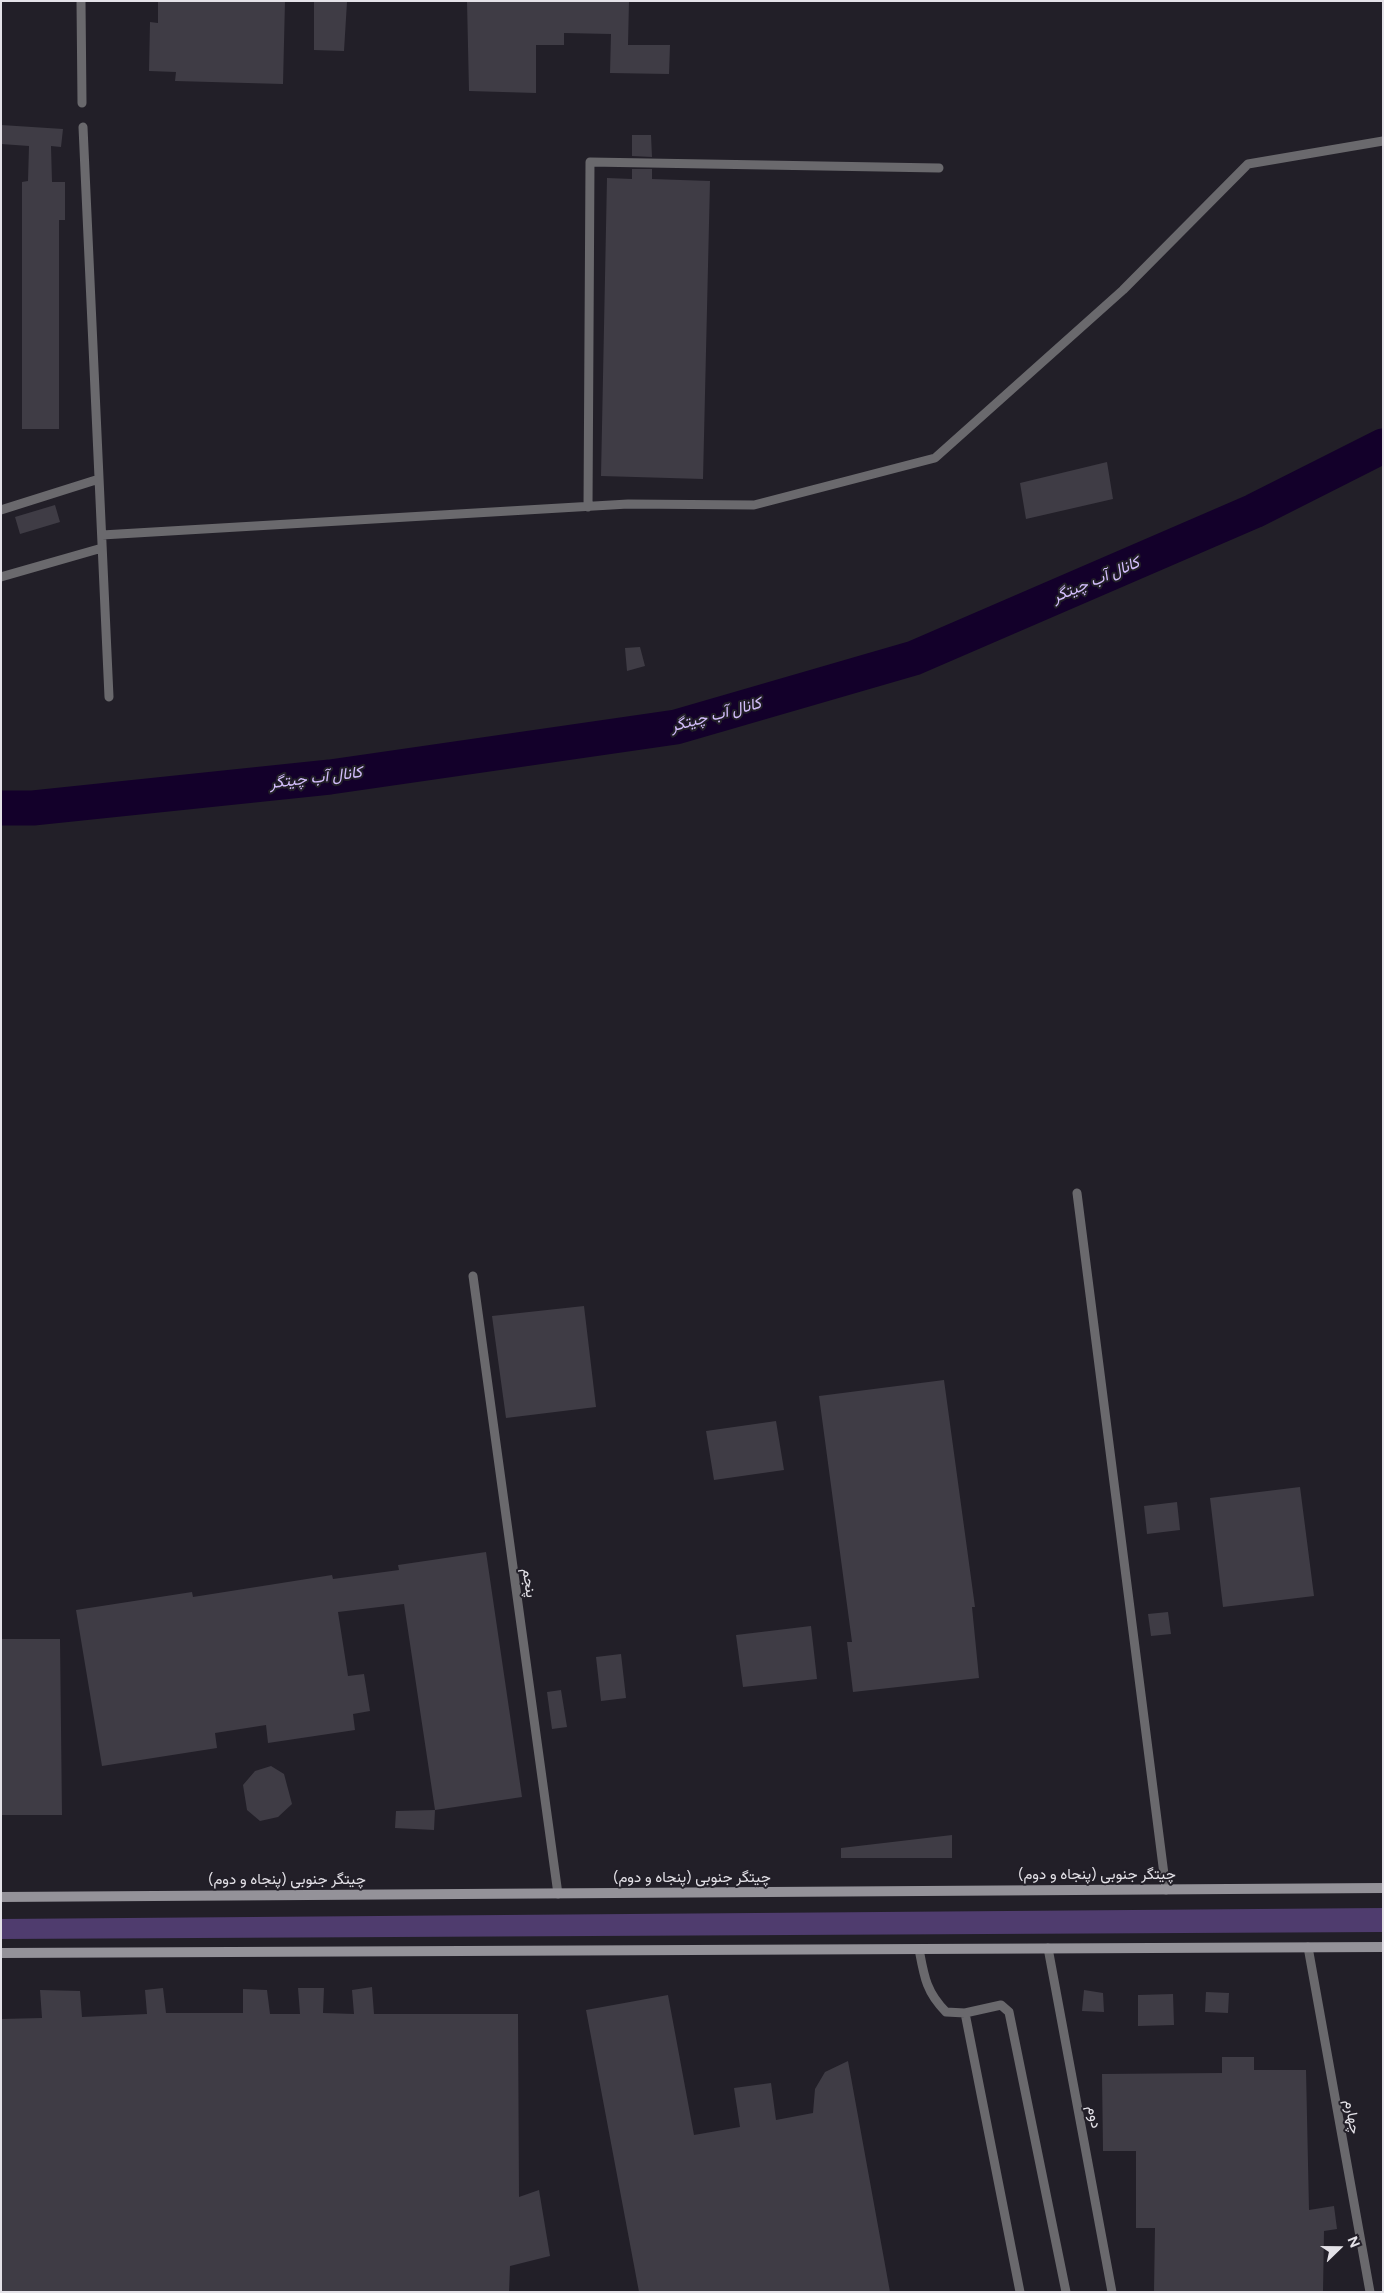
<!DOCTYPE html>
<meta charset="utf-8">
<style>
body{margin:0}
#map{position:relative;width:1384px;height:2293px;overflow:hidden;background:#221f28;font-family:Figtree,sans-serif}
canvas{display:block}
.frame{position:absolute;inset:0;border:2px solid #e4e2e8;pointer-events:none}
.north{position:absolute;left:1314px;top:2223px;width:50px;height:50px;-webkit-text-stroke:4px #221f28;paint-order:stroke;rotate:68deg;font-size:14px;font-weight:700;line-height:20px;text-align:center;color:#e4e2e8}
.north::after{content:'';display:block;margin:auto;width:18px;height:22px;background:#e4e2e8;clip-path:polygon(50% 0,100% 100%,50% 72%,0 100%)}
</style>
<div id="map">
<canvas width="1384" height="2293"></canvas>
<div class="frame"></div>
<div class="north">N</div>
</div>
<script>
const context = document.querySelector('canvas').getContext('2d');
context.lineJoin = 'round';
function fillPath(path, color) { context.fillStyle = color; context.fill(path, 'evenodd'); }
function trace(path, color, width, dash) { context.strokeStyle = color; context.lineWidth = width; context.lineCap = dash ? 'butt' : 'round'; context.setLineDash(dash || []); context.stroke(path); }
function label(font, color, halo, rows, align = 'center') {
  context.font = font + ' Figtree,Vazirmatn,sans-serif'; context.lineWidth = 4; context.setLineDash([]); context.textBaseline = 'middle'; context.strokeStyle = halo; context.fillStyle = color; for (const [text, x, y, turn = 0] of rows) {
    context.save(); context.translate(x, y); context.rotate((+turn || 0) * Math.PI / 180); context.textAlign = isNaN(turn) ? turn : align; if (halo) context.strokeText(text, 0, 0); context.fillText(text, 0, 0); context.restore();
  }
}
fillPath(new Path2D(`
 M1383 1908V1932L1 1939V1919Z`), '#4f3c6e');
trace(new Path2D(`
 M1 808H33L330 777 676 727 914 658 1254 511 1383 446`), '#13002a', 35);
fillPath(new Path2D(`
 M158 1H285L283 84 175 81 176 72 149 71 150 22 158 23Z
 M467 1H629L628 45H670L669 74 610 73 611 34 564 33V45H536V93L469 91Z
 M314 2H347L344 51 314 50Z
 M1 125 63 129 61 147 51 146 52 182H65V220H59V429H22V182L28 181 29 146 1 144Z
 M632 135H651L652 157 632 156Z
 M632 169H652V179L710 181 703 479 601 476 607 178 632 179Z
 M1107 462 1113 499 1026 519 1020 483Z
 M55 505 60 522 20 534 15 517Z
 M640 647 645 666 627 671 625 648Z
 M584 1306 596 1407 506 1418 492 1316Z
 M944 1380 975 1607H972L979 1678 853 1692 847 1642H852L819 1396Z
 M776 1421 784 1470 714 1480 706 1431Z
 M1300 1487 1314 1596 1223 1607 1210 1498Z
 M1177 1502 1180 1530 1147 1534 1144 1506Z
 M486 1552 522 1797 435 1810 404 1604 338 1612 348 1676 364 1674 370 1711 353 1714 355 1730 268 1743 266 1725 215 1733 217 1748 102 1766 76 1610 192 1592 193 1597 332 1575 333 1579 399 1570 398 1565Z
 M1168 1612 1171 1634 1151 1636 1148 1614Z
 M811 1626 817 1679 743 1687 736 1635Z
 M1 1639H60L62 1815H1Z
 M621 1654 626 1698 601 1701 596 1657Z
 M561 1690 567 1727 552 1729 547 1692Z
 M271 1766 284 1774 292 1804 278 1817 260 1821 247 1810 243 1785 255 1771Z
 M435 1810 434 1830 395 1828 396 1811Z
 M952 1835V1858H841V1848Z
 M372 1987 374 2014H518L519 2197 539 2190 550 2256 510 2266 509 2292H1V2019L42 2018 40 1990 80 1991 82 2017 147 2014 145 1990 163 1988 166 2013H243V1989L267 1990 270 2014H300L298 1988H324L323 2013 354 2014 352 1990Z
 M1084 1990 1103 1993 1104 2012 1082 2011Z
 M1206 1992 1229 1993 1228 2013 1205 2012Z
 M1173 1994 1174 2025 1138 2026V1995Z
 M668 1995 694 2135 740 2127 734 2088 771 2083 776 2120 813 2113 815 2089 825 2072 848 2061 890 2292H639L586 2010Z
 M1222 2057H1254V2070H1306L1309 2210 1334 2206 1337 2229 1324 2231 1323 2292H1154L1155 2228H1136V2151H1103L1102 2074 1222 2073Z`), '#3f3c45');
trace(new Path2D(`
 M81 1 82 103
 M83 127 109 697
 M588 507 590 162 939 168
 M1 510 99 479
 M102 535 628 504 754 505 935 458 1123 290 1248 164 1383 141
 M1 577 102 548
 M1077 1193 1166 1890
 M473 1276 558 1894
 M1308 1947 1370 2292
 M1048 1948 1112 2292
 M919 1949C924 1976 926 1992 946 2012L965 2013 1001 2005 1009 2012 1066 2292
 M965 2013 1020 2292`), '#6a696d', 9);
trace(new Path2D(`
 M1 1897 1383 1888
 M1 1953 1383 1947`), '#949299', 10);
label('15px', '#e4e2e8', '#221f28', [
 ["پنجم",529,1583,82],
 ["چیتگر جنوبی (پنجاه و دوم)",1097,1875],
 ["چیتگر جنوبی (پنجاه و دوم)",692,1878],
 ["چیتگر جنوبی (پنجاه و دوم)",287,1880],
 ["دوم",1094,2117,79],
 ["چهارم",1352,2117,80]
]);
label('italic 16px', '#d3befb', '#221f28', [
 ["کانال آب چیتگر",1096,580,-23],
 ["کانال آب چیتگر",716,715,-15],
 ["کانال آب چیتگر",316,778,-7]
]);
</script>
